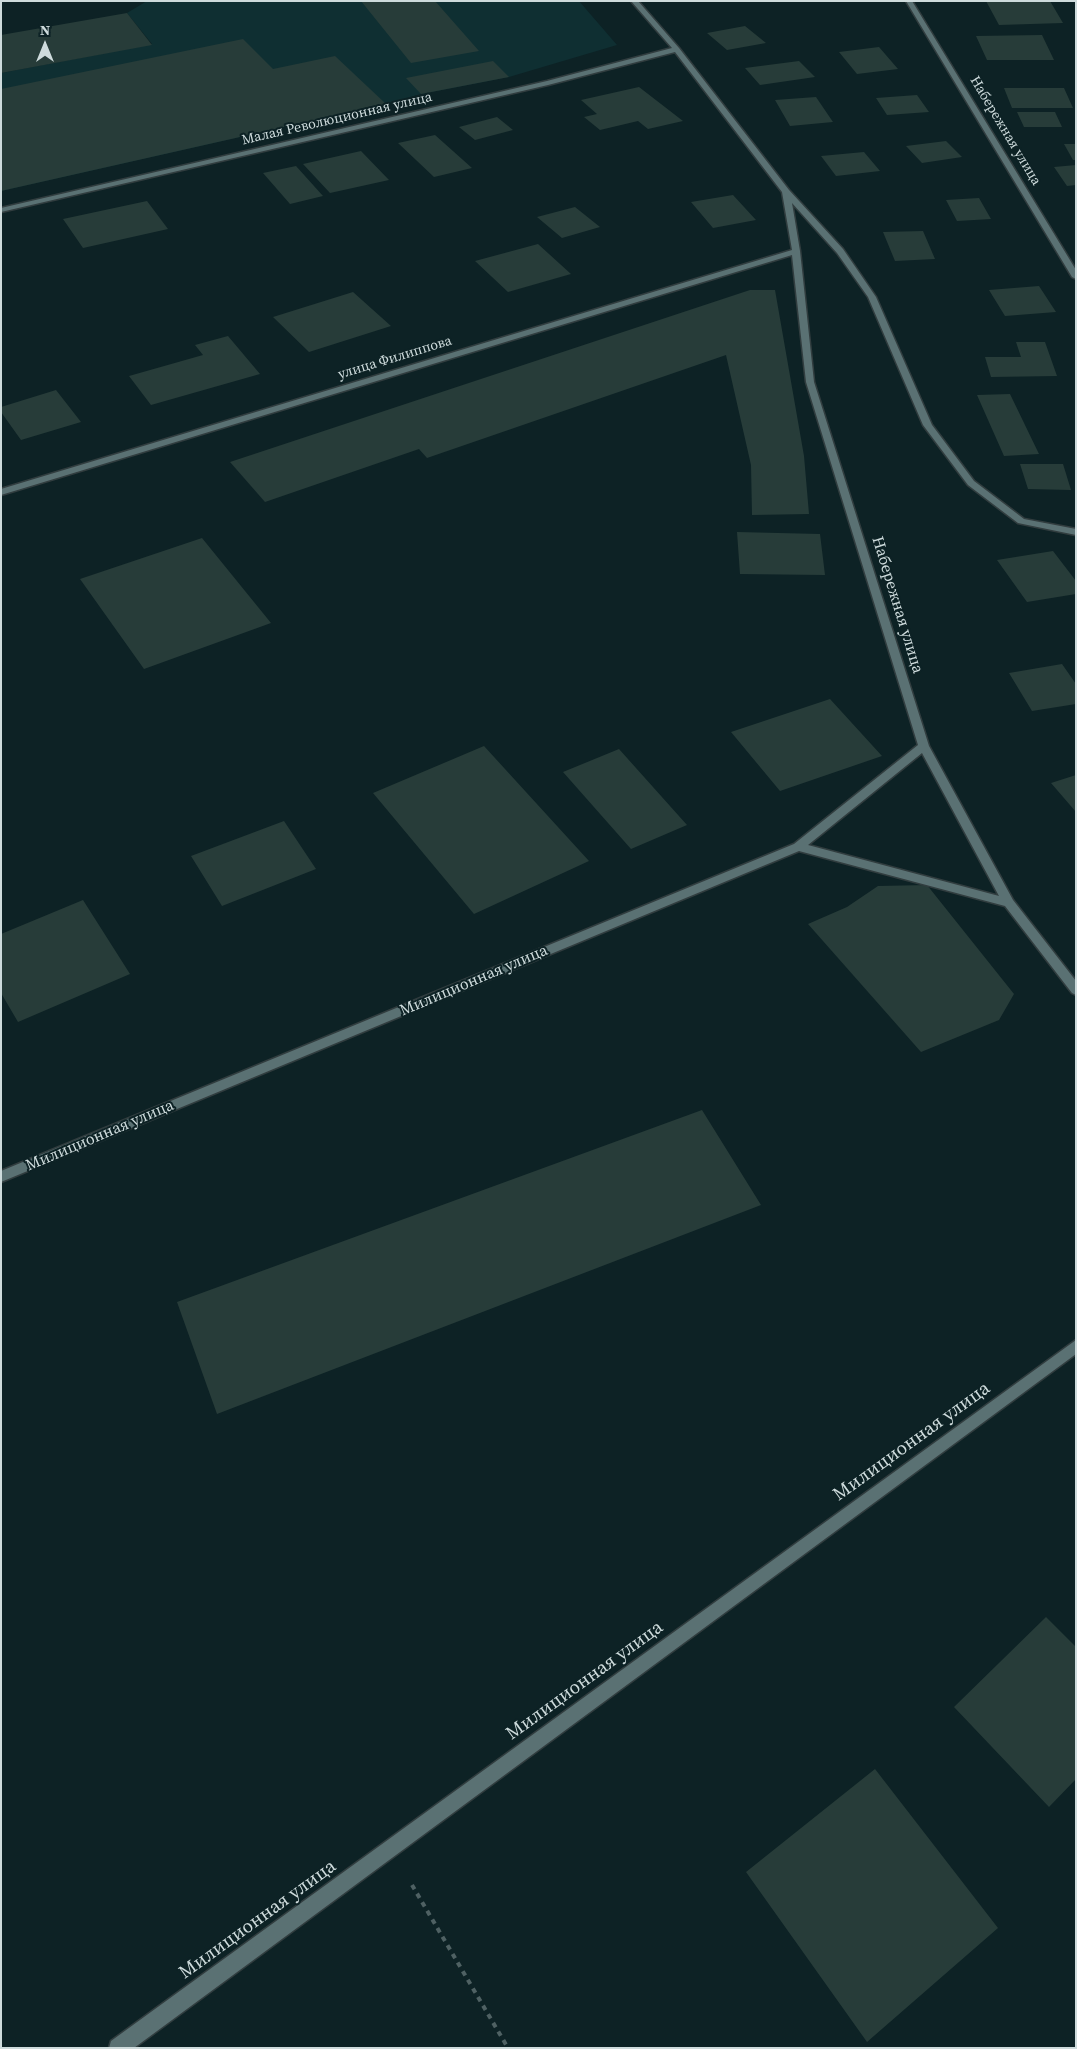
<!DOCTYPE html>
<meta charset="utf-8">
<style>
body{margin:0}
#map{position:relative;width:1077px;height:2049px;overflow:hidden;background:#0d2225;font-family:"Source Serif 4",serif}
canvas{display:block}
.frame{position:absolute;inset:0;border:2px solid #cedbdc;pointer-events:none}
.north{position:absolute;left:20px;top:20px;width:50px;height:50px;-webkit-text-stroke:4px #0d2225;paint-order:stroke;rotate:0deg;font-size:14px;font-weight:700;line-height:20px;text-align:center;color:#cedbdc}
.north::after{content:'';display:block;margin:auto;width:18px;height:22px;background:#cedbdc;clip-path:polygon(50% 0,100% 100%,50% 72%,0 100%)}
</style>
<div id="map">
<canvas width="1077" height="2049"></canvas>
<div class="frame"></div>
<div class="north">N</div>
</div>
<script>
const context = document.querySelector('canvas').getContext('2d');
context.lineJoin = 'round';
function fillPath(path, color) { context.fillStyle = color; context.fill(path, 'evenodd'); }
function trace(path, color, width, dash) { context.strokeStyle = color; context.lineWidth = width; context.lineCap = dash ? 'butt' : 'round'; context.setLineDash(dash || []); context.stroke(path); }
function label(font, color, halo, rows, align = 'center') {
  context.font = font + ' "Source Serif 4",serif'; context.lineWidth = 4; context.setLineDash([]); context.textBaseline = 'middle'; context.strokeStyle = halo; context.fillStyle = color; for (const [text, x, y, turn = 0] of rows) {
    context.save(); context.translate(x, y); context.rotate((+turn || 0) * Math.PI / 180); context.textAlign = isNaN(turn) ? turn : align; if (halo) context.strokeText(text, 0, 0); context.fillText(text, 0, 0); context.restore();
  }
}
fillPath(new Path2D(`
 M147 1H579L617 45 509 77 421 94 386 104 1 191V73L152 44 127 13Z`), '#0f2f32');
fillPath(new Path2D(`
 M361 1H435L479 51 411 63Z
 M986 1H1050L1063 23 999 25Z
 M127 13 152 45 1 73V35Z
 M745 26 766 43 727 50 707 33Z
 M1042 35 1054 60H987L976 36Z
 M243 39 273 69 335 56 386 104 1 191V89Z
 M879 47 898 69 857 74 839 52Z
 M493 61 509 77 421 94 406 78Z
 M799 61 815 77 760 85 745 68Z
 M639 87 683 121 648 129 638 121 600 130 584 117 597 114 581 100Z
 M1004 88H1064L1073 108H1012Z
 M917 95 929 112 887 115 876 98Z
 M816 97 833 122 790 126 775 100Z
 M1017 112H1055L1062 127H1024Z
 M497 117 513 130 475 140 459 127Z
 M435 135 472 168 434 177 398 143Z
 M946 141 962 157 922 163 906 146Z
 M1064 144H1076V160H1073Z
 M361 151 389 180 330 193 303 164Z
 M864 152 880 171 836 176 821 156Z
 M1076 165V185L1067 186 1054 167Z
 M296 166 323 196 290 204 263 173Z
 M733 195 756 220 713 228 691 202Z
 M979 198 991 219 957 221 946 200Z
 M147 201 168 229 83 248 63 219Z
 M575 207 600 227 562 238 537 217Z
 M923 231 935 259 895 261 883 232Z
 M538 244 571 274 508 292 475 261Z
 M1039 286 1056 312 1005 316 989 290Z
 M750 290H775L804 456 809 514 752 515 751 465 726 355 427 458 419 449 265 502 230 462Z
 M353 292 391 326 309 352 273 317Z
 M228 336 260 374 151 405 129 376 203 355 195 345Z
 M1016 342H1045L1057 376 991 377 985 357H1021Z
 M56 390 81 422 21 440 1 412V407Z
 M1010 394 1039 454 1004 456 977 395Z
 M1020 464H1063L1071 490 1028 489Z
 M737 532 820 534 825 575 740 574Z
 M202 538 271 623 144 669 80 579Z
 M1053 551 1076 581V594L1027 602 997 560Z
 M1062 664 1076 684V704L1032 711 1009 673Z
 M830 699 882 756 780 791 731 732Z
 M484 746 589 861 474 914 373 793Z
 M619 749 687 825 631 849 563 772Z
 M1076 775V812L1051 783Z
 M284 821 316 869 222 906 191 856Z
 M927 885 1014 994 999 1020 921 1052 808 924 847 907 878 886Z
 M83 900 130 974 18 1022 1 993V934Z
 M702 1110 761 1205 217 1414 177 1302Z
 M1046 1617 1076 1647V1779L1049 1807 954 1707Z
 M875 1769 998 1928 867 2042 746 1872Z`), '#273c39');
const street = new Path2D(`
 M631 1H638L679 48 789 190 843 249 876 297 932 425 974 481 1024 519 1076 529V535L1018 523 968 485 923 425 868 297 837 253 792 203 800 251 814 382 929 746 1013 900 1076 981V995L1072 993 1005 906 799 851 1 1182V1171L794 844 918 745 806 382 792 255 1 495V489L792 250 782 192 675 52 548 85 1 212V208L547 81 672 48ZM922 753 999 896 808 845Z
 M906 1H912L1076 270V279L1072 277Z
 M1076 1340V1354L134 2048H109L111 2041Z`);
trace(street, '#313d3f', 3);
trace(new Path2D(`
 M412 1885 508 2048`), '#4f6163', 4, [5, 5]);
fillPath(street, '#5a7173');
label('14px', '#cedbdc', '#0d2225', [
 ["Малая Революционная улица",337,119,-13],
 ["Набережная улица",1005,131,59],
 ["улица Филиппова",395,358,-17]
]);
label('16px', '#cedbdc', '#0d2225', [
 ["Набережная улица",897,605,73],
 ["Милиционная улица",474,981,-23],
 ["Милиционная улица",100,1136,-23]
]);
label('19px', '#cedbdc', '#0d2225', [
 ["Милиционная улица",912,1442,-36],
 ["Милиционная улица",585,1681,-36],
 ["Милиционная улица",258,1920,-36]
]);
</script>
